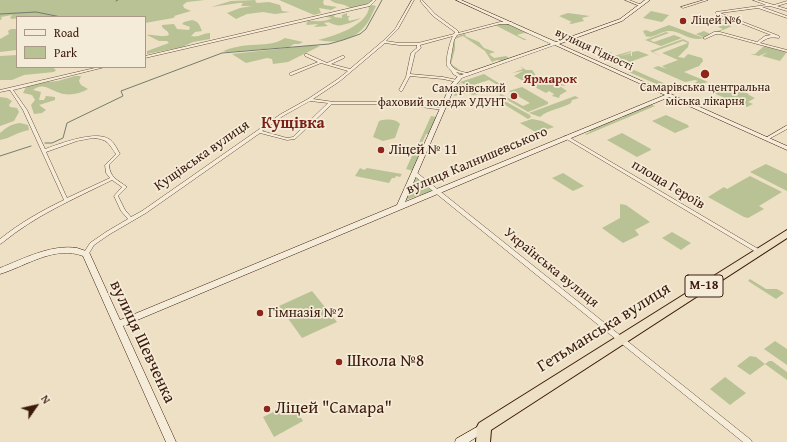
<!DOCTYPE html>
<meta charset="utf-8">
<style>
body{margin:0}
#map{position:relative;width:787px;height:442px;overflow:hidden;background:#eee0c4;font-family:"Gentium Book Plus",serif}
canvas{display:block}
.legend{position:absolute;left:16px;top:16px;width:130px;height:52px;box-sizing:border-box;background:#f4ebd9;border:1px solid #aa9786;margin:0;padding:5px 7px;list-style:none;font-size:12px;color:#3c1a0a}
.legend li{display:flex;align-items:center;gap:8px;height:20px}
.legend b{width:20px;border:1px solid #aa9786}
.north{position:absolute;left:16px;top:386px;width:40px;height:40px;-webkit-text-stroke:3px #f4ebd9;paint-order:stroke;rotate:56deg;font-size:11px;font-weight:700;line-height:16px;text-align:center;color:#3c1a0a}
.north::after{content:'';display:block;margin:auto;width:14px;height:18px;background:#3c1a0a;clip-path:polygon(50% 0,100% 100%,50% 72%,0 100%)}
</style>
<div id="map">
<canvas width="787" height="442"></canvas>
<ul class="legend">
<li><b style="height:5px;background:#f4ebd9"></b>Road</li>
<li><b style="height:11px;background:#b8c295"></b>Park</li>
</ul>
<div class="north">N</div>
</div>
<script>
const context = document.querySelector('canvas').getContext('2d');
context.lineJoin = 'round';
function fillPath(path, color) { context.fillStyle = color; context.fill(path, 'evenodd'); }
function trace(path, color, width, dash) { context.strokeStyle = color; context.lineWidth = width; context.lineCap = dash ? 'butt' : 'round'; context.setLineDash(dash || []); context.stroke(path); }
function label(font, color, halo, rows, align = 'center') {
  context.font = font + ' "Gentium Book Plus",serif'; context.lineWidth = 3.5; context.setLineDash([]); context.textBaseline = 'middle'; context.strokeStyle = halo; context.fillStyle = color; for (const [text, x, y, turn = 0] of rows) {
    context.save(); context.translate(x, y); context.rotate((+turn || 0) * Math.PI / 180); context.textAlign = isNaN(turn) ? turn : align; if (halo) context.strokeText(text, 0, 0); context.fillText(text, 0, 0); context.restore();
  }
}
fillPath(new Path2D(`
 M0 0H205L187 2 183 5 184 8 191 11 174 16 175 17 173 18 145 23V17H56C41 15 25 17 12 19L10 18 12 15 1 17 2 19 0 20Z
 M256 0 255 1 257 3 269 2 280 5 282 11 290 12 275 14 263 12 247 14 236 19 227 13 240 8 252 6H241L243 3H239L211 7 231 1Z
 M279 0H324L323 2 324 5 337 7 331 10 319 8 321 13 314 15Z
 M330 0H373L367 4 350 8C344 3 336 5 330 0Z
 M372 5 376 6C372 13 370 21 365 26 354 40 335 44 318 40 334 36 369 25 369 6Z
 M350 10 334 15V17L342 18V15L347 13V16H350L348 18 349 21 361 18C357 21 340 27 336 25 330 24 330 21 324 23L328 26 314 27 318 24 307 25 306 24 308 21 300 22C310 19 323 24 332 18L326 17 329 15Z
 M651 11 669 15 662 22 643 18Z
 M568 13 590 16 582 18 584 21 571 24 569 23 572 22 559 16Z
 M717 16 736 22 730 24 732 26 705 38 696 34 704 31 710 34 723 29 718 27 728 23 719 19 708 21 717 18 723 19Z
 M192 20C199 22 199 24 202 31L195 32 191 36C199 38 203 33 210 33V39L193 42 182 47 147 54V51L169 43 167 41H159L147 35C154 34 161 38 169 35L168 32 162 27V25L174 24 177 29 189 30 190 27 182 24 184 22Z
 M501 23 507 24 530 34 524 33 517 35 527 40H524L495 25Z
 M669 25 704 38C689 42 682 31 669 31 661 31 653 39 645 36L647 33 645 35 643 31 646 30 651 32Z
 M11 29H17V50L0 52V39L9 34 8 31Z
 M666 32 669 33 650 40 654 42 674 35 682 38 661 46 645 40Z
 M464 34 466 35 465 36 479 42 484 48 495 52 489 54 494 58 506 56 509 58 502 61 497 60 492 62 485 51 463 36 455 39V49L451 64 460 70 453 68 450 64 455 37Z
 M285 38 303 42 299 44H294L289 47 227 52 223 51C230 48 244 45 251 45 264 44 274 45 285 38Z
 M683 39 689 42 688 47 678 57 684 58 688 54 702 58 703 61 699 66 684 72 708 82 697 85 693 84 698 81 695 80 685 82 653 68 658 66 667 69 662 66 678 60 662 53 688 43 683 41 653 52 662 57 650 51Z
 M314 45 320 46 288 62 273 64 272 59 267 58 246 63 232 54Z
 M764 46 787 52 780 61 762 56 768 52 759 56 750 54H755Z
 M631 51V52L617 57 631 53V56L626 55 630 56H632V52L638 51 649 55 627 63 626 58V62L608 54 611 52 612 53 610 54 614 56Z
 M17 55V67H52L56 70 54 72 24 75 12 80H0V56Z
 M520 66 526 70H532L535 74V76L546 79 547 76 566 86 558 85 567 91 560 95 559 98 552 96 554 94 549 91 546 93 514 76 523 71 512 73 523 69Z
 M634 70 677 89 672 91 629 72Z
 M484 74 505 87 503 88 489 80 470 86 478 91 489 87 491 88 478 93 460 82Z
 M75 76H81L79 81 81 85 88 89C80 94 68 96 60 93 49 90 44 82 33 90L41 92 39 100H44L46 96 55 97V100L39 105 46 110 42 113 34 114 31 105 35 100 32 95 23 93 26 87 37 83 58 81Z
 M459 83 478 94 473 95 468 93 454 96Z
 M735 84 746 89 745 91 749 95 755 98 748 102 753 104 747 107 713 93Z
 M522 87 548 102V104L528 112 499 95 501 94 523 106 530 103 509 91Z
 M575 96 579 98 572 100 571 103C561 109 549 109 540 117L529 113Z
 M0 97 7 98 12 101 9 105 10 107 17 108 19 112 14 121 0 126Z
 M501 99 530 115 531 117 528 119 497 100Z
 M650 104 655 106 586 135 585 134 590 132 588 129C601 124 612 122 624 117L622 116Z
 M666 115 688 125 689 127 675 133 652 121Z
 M431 116 437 117 429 134H426L421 145H418Z
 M532 119 542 121 554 127 537 133 520 123Z
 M382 120C388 119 396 119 400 124L395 138 383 141 373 137 379 121Z
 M20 123 28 125 29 130C17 132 11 138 0 140V133C7 127 11 124 20 123Z
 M622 133 651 149V150L637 157 607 140Z
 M417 145 424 146 413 171 406 169Z
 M766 164 787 174V191L750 172Z
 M360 168 364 170 367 168 402 174 400 177 396 176 395 178H392L389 183 355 176Z
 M563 173 584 186 573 191 552 178Z
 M750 176 782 192 759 206 764 209 748 218 744 217 708 197 724 187 727 189Z
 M415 177 432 191 406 200 405 199Z
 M620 204 626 205 650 222 635 230 639 235 623 243 602 228 620 218Z
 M672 232 691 243 681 250 662 238Z
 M750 279 766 289H777L784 293 776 299 748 281Z
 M312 291 337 322 302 338 279 306Z
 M775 341 787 349V365L764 349Z
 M750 356 756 357 765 364 769 361H772L787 372V380L765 364 750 375 737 366Z
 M725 377 746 393 730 405 710 389Z
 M292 403 303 421 274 437 263 417Z`), '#b8c295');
trace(new Path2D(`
 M116 1 118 0
 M0 14 36 12 61 17
 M45 143H52L63 138 67 123 123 96 121 91 222 53 329 44 343 40 360 34 366 29 382 0
 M0 156 31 146`), '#747c6e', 1);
const street = new Path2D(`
 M373 0H376L370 6 145 58V56L368 4Z
 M412 0H414L398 29 386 41 399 43H418L454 34 455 32 433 16 421 2V0H422L435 14 458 31V33L500 22H511L513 23 511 24H500L457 35 454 40 450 63C454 72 462 71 470 74L468 75 456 72 461 76V78H460L453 74C452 70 449 69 447 66 445 61 450 41 453 36L420 45 421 48 415 53 410 74 443 77 457 80V82L443 79 410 76 402 91H400L399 90 406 77 411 53 417 48V45H399L385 43 340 81 313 99 334 102H400L442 108 444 109 443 110 400 104H332L295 139 287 140 260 133 146 213 110 234 94 245 88 255H84L83 254 90 243 106 232 128 219 121 211 114 196 122 187 112 180C72 200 36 215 2 243L0 244V239C20 223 41 211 64 200L23 110 10 90 0 92V90L99 67H105L13 90 27 110 45 149C59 144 95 130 109 139 114 142 117 149 120 154L109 165C110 178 118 180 127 187L118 196 125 210 131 217 142 211 281 114 308 99 338 79 348 71 321 63 292 75H290V73L318 62 305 56V54H307L327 63 342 56H344V58L331 64 350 69 383 41 395 29ZM310 101 328 103 293 137 287 138 262 131 283 116ZM93 138C108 139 108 143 116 154L105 165 106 173 110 178 67 198 46 152 77 141Z
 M625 0H629L642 5 640 6Z
 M704 0H708L683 8 681 7Z
 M753 0H757L774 5 787 1V3L777 6 787 9V11L770 6 762 7 787 16V18L758 8 720 13 779 36V38C770 37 768 37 760 43L787 50V52L720 34H716L705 39 703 38 714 32H720L757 42 765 36 771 35 715 13 716 12 766 5Z
 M786 126H787V129L767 140H765L764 139Z
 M565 136H567L760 250 761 251 758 253 756 252 565 138Z
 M412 172H416L751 440 752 442H743L412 174Z`);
const secondary = new Path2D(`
 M456 0H461L556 42 620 19 645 0H650L622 21 559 44 787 146V150L669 97 123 326 176 442H166L83 256C55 245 26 266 0 274V268C23 259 51 244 77 248 81 249 85 251 89 252L120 320 397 205 450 86 458 76 551 44ZM555 45 665 95 405 202 455 86 462 78Z
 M484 423 487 424 489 427 487 430 469 442H455L456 439Z`);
const highway = new Path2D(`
 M787 230V238L491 430 490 442H476L477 427 479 423Z`);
trace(street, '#684c38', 1);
trace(secondary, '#3c1a0a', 1);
trace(highway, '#3c1a0a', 2);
fillPath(street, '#f4ebd9');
fillPath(secondary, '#f4ebd9');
fillPath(highway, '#eee0c4');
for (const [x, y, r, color] of [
 [683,21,4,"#8f2418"],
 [705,74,5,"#8f2418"],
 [514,96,4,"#8f2418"],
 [381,150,4,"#8f2418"],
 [260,313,4,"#8f2418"],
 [339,362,4,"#8f2418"],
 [267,409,4,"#8f2418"]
]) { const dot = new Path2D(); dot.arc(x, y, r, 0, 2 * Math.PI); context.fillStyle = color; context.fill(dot); trace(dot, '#f4ebd9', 1.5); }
label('12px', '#3c1a0a', '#f4ebd9', [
 ["Ліцей №6",691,21],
 ["Самарівська центральна",705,88,"center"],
 ["міська лікарня",705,102,"center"],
 ["Самарівський",506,89,"right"],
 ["фаховий коледж УДУНТ",506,103,"right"]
], 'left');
label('12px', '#3c1a0a', '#f4ebd9', [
 ["вулиця Гідності",594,50,25]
]);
label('bold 13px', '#7a1f14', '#f4ebd9', [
 ["Ярмарок",550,80]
]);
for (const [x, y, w] of [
 [704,286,38]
]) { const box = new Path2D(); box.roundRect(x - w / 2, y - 11, w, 22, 3); context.fillStyle = '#f4ebd9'; context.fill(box); trace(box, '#3c1a0a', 1); }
label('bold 13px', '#3c1a0a', null, [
 ["М-18",704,286]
]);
label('14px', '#3c1a0a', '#f4ebd9', [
 ["Ліцей № 11",389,150],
 ["Гімназія №2",268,313]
], 'left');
label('14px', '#3c1a0a', '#f4ebd9', [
 ["Кущівська вулиця",202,156,-35],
 ["вулиця Калнишевського",477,161,-23],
 ["площа Героїв",668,185,31],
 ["Українська вулиця",551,268,39]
]);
label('bold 16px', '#7a1f14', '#f4ebd9', [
 ["Кущівка",293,124]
]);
label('17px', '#3c1a0a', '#f4ebd9', [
 ["Гетьманська вулиця",604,328,-32],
 ["вулиця Шевченка",142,342,65]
]);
label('17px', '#3c1a0a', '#f4ebd9', [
 ["Школа №8",347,362],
 ["Ліцей \"Самара\"",275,409]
], 'left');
</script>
